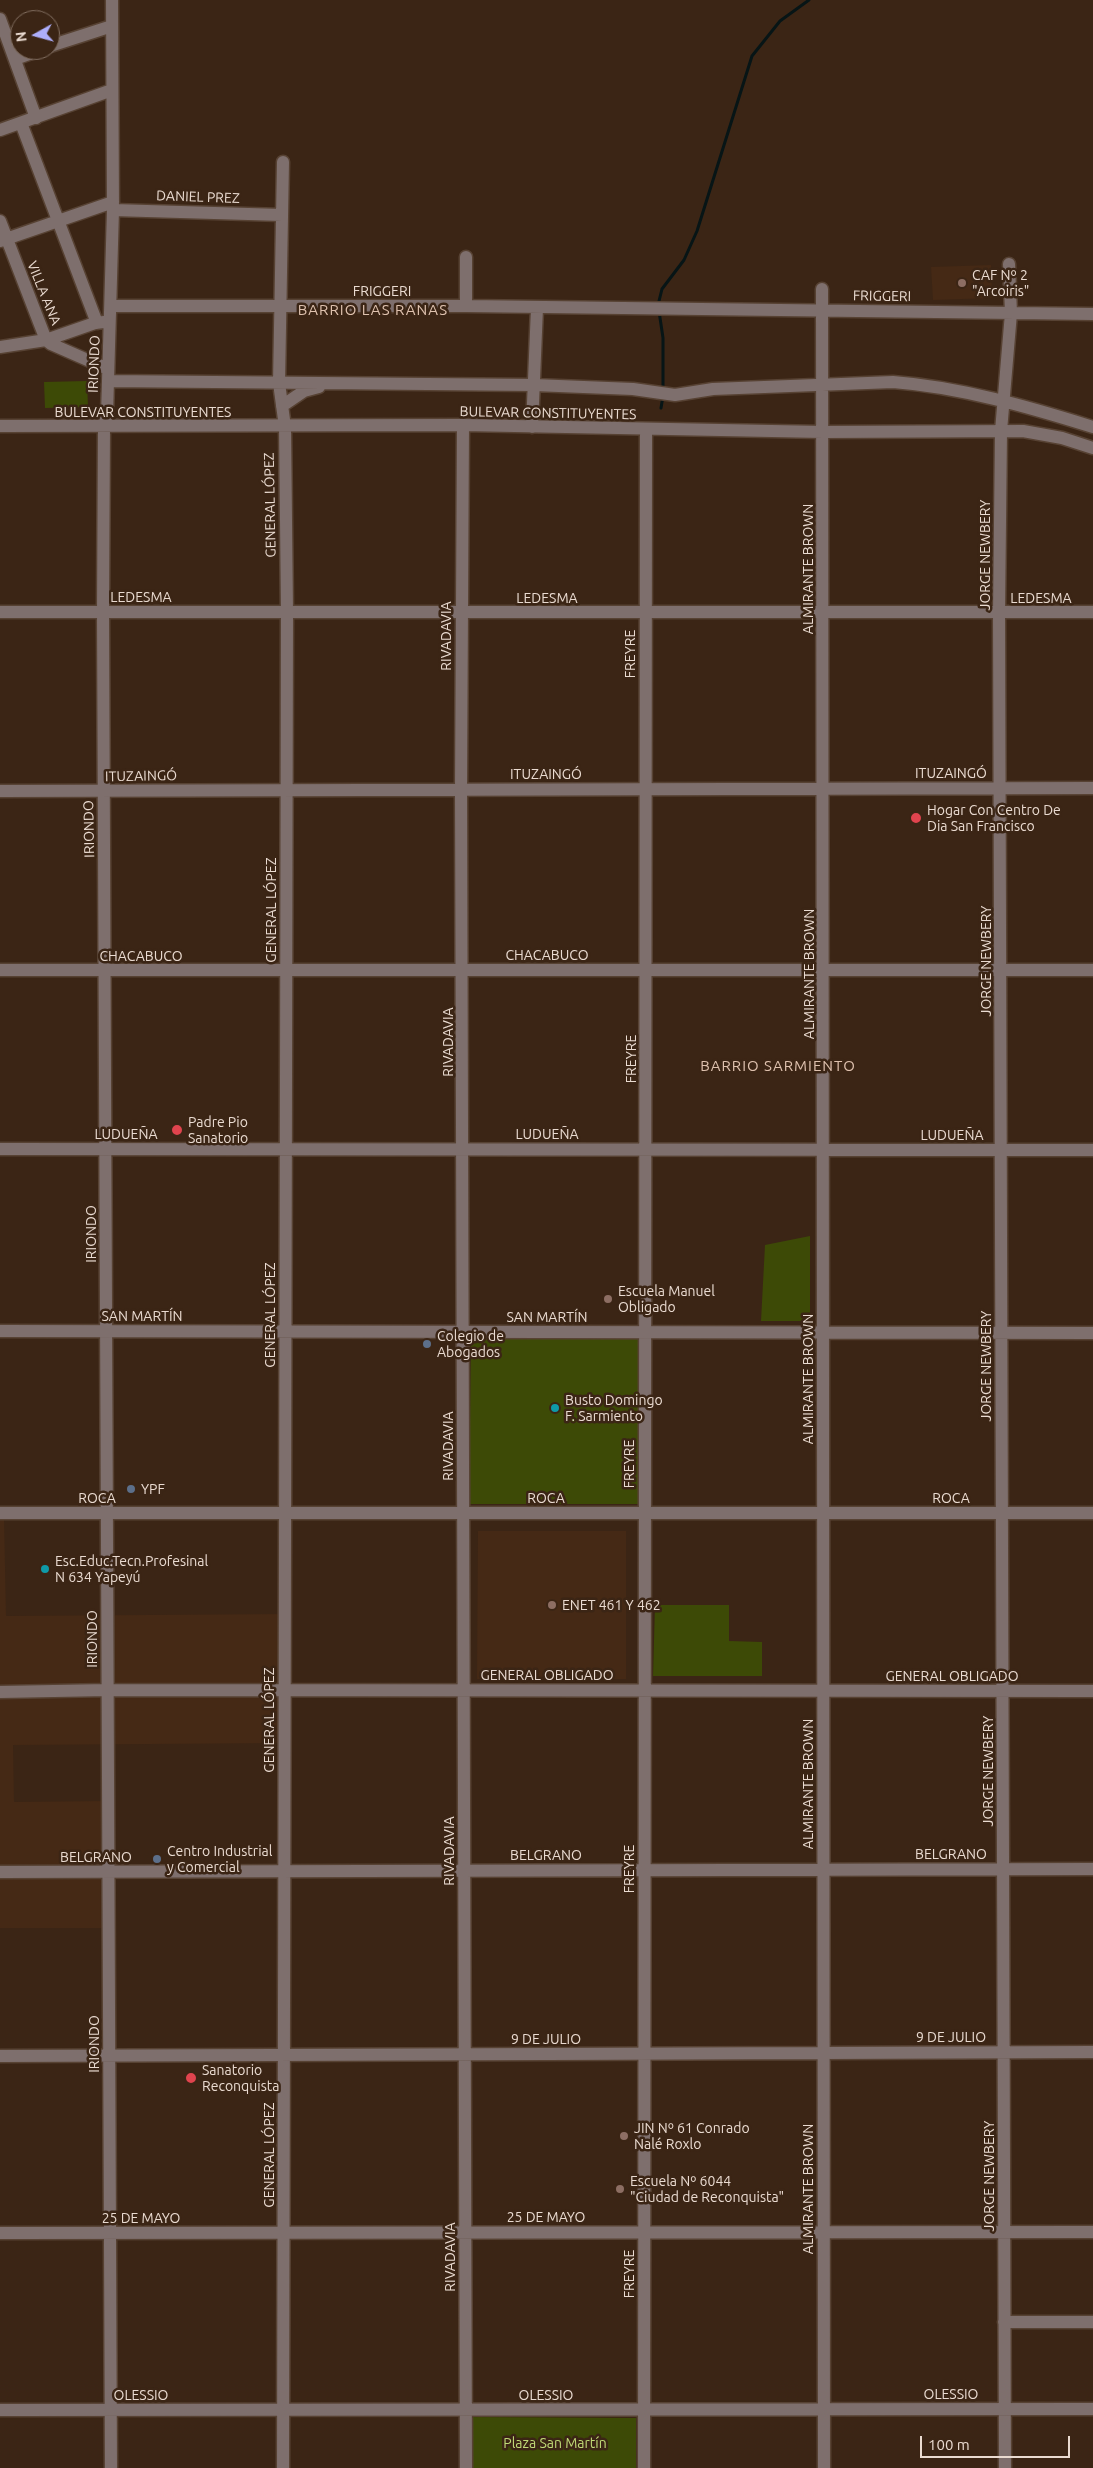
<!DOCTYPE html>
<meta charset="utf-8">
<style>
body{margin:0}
#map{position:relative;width:1093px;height:2468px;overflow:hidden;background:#3b2515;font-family:Ubuntu,sans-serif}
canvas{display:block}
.north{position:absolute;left:10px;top:10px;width:50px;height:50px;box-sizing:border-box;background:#3b2515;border:1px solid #816e60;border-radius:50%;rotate:263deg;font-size:14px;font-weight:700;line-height:20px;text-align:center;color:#eadbd1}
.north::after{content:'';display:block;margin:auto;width:18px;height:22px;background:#adaefb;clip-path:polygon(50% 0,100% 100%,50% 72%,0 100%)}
.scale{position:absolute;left:920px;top:2436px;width:150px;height:22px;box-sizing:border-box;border:2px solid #eadbd1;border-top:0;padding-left:6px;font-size:15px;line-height:18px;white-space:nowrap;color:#eadbd1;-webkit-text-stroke:4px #3b2515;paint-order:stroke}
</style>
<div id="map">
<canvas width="1093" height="2468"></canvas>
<div class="north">N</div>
<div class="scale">100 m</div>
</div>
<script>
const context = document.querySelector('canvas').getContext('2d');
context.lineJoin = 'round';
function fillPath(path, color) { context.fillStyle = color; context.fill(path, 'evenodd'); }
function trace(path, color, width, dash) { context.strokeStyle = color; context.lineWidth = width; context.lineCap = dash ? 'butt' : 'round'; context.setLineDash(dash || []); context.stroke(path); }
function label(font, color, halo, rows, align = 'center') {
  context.font = font + ' Ubuntu,sans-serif'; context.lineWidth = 5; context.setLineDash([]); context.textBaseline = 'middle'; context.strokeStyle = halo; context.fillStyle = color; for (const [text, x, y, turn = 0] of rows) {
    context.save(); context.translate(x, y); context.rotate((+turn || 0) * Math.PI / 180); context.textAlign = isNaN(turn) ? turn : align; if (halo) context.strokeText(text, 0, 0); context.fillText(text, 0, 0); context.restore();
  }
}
fillPath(new Path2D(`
 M991 265 992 298 933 300 931 267Z
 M0 1516H4L6 1616 288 1614 289 1743 13 1745 14 1802 107 1801 108 1928H0Z
 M478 1531H626V1679H477Z`), '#452915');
fillPath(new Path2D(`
 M87 381 88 407 45 408 44 382Z
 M810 1236V1321H761L765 1245Z
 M471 1339H639L638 1504H469Z
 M655 1605H729V1641L762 1642V1676H653Z
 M473 2417 636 2418V2468H473Z`), '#3d4a06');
trace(new Path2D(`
 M658 305 662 289 684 260 697 231 752 56 780 21 809 0
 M659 311 663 338V390
 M661 408 663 396`), '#071516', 3);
const minor = new Path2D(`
 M0 19 36 118
 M50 46 112 26
 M15 59 40 50
 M21 123 97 323
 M0 130 112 90
 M113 210 282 215
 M0 221 46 340 51 344 108 369
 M0 241 113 202
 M822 289 824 2468
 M111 306H466L1093 314
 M466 306V257
 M0 347 46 340 95 323 104 322
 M108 381 534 385 633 389 675 395 713 389 893 382C960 387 1029 407 1093 427
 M282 406 304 391 319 387
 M463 425 461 789 466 2468
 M0 426 463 425 823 432 1023 431 1062 438 1093 448
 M532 427 537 308
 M0 612H1093
 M0 791 1093 788
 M0 970H1093
 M0 1149 1093 1150
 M0 1331 1093 1333
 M0 1513H1093
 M0 1692 108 1690 1093 1691
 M0 1872 1093 1869
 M0 2056 1093 2052
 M0 2233 1093 2232
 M1004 2322H1093
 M0 2410 1093 2409
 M111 2468 103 612 104 427 107 415 113 210 112 0
 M283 2468 287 612 285 427 279 383 283 162
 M644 2468 646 430
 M1005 2468 999 613 1001 431 1011 313 1009 264`);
trace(minor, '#574233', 15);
trace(minor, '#7e6f6d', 12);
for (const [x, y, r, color] of [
 [962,283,5,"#8d6e63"],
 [916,818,6,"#e0444e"],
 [177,1130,6,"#e0444e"],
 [608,1299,5,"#8d6e63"],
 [427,1344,5,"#5c6f8a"],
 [555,1408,5,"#0f9aa8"],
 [131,1489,5,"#5c6f8a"],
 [45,1569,5,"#0f9aa8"],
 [552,1605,5,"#8d6e63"],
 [157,1859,5,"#5c6f8a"],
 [191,2078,6,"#e0444e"],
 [624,2136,5,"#8d6e63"],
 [620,2189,5,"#8d6e63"]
]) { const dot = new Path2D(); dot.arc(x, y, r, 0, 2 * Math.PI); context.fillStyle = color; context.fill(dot); trace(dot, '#3b2515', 2); }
label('14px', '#eadbd1', '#3b2515', [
 ["DANIEL PREZ",198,197,2],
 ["FRIGGERI",382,291],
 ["VILLA ANA",44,293,68],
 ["FRIGGERI",882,296,1],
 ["IRIONDO",94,364,-88],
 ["BULEVAR CONSTITUYENTES",143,412],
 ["BULEVAR CONSTITUYENTES",548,413,1],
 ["GENERAL LÓPEZ",270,505,-91],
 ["JORGE NEWBERY",985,555,-90],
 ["ALMIRANTE BROWN",808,569,-90],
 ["LEDESMA",141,597],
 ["LEDESMA",547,598],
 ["LEDESMA",1041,598],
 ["RIVADAVIA",446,636,-90],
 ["FREYRE",630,654,-90],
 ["ITUZAINGÓ",951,773],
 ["ITUZAINGÓ",546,774],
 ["ITUZAINGÓ",141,776,-1],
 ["IRIONDO",89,829,-91],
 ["GENERAL LÓPEZ",271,910,-90],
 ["CHACABUCO",547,955],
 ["CHACABUCO",141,956],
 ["JORGE NEWBERY",986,961,-90],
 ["ALMIRANTE BROWN",809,974,-90],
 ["RIVADAVIA",448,1042,-90],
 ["FREYRE",631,1059,-90],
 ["LUDUEÑA",126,1134],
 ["LUDUEÑA",547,1134],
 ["LUDUEÑA",952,1135],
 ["IRIONDO",91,1234,-90],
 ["GENERAL LÓPEZ",270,1315,-90],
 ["SAN MARTÍN",142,1316],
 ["SAN MARTÍN",547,1317],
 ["JORGE NEWBERY",986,1366,-90],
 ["ALMIRANTE BROWN",808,1379,-90],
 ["RIVADAVIA",448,1446,-90],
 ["FREYRE",629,1464,-90],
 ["ROCA",97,1498],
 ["ROCA",546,1498],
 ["ROCA",951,1498],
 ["IRIONDO",92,1639,-90],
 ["GENERAL OBLIGADO",547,1675],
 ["GENERAL OBLIGADO",952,1676],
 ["GENERAL LÓPEZ",269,1720,-90],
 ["JORGE NEWBERY",988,1771,-90],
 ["ALMIRANTE BROWN",808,1784,-90],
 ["RIVADAVIA",449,1851,-90],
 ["BELGRANO",951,1854],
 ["BELGRANO",546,1855],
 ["BELGRANO",96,1857],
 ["FREYRE",629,1869,-90],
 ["9 DE JULIO",951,2037],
 ["9 DE JULIO",546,2039],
 ["IRIONDO",94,2044,-90],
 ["GENERAL LÓPEZ",269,2155,-90],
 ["JORGE NEWBERY",989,2176,-90],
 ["ALMIRANTE BROWN",808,2189,-90],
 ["25 DE MAYO",546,2217],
 ["25 DE MAYO",141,2218],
 ["RIVADAVIA",450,2257,-90],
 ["FREYRE",629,2274,-90],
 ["OLESSIO",951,2394],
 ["OLESSIO",141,2395],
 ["OLESSIO",546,2395]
]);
label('14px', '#eadbd1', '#3b2515', [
 ["CAF Nº 2",972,275],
 ["\"Arcoiris\"",972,291],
 ["Hogar Con Centro De",927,810],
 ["Dia San Francisco",927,826],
 ["Padre Pio",188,1122],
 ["Sanatorio",188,1138],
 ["Escuela Manuel",618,1291],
 ["Obligado",618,1307],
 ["Colegio de",437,1336],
 ["Abogados",437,1352],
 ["Busto Domingo",565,1400],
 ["F. Sarmiento",565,1416],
 ["YPF",141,1489],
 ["Esc.Educ.Tecn.Profesinal",55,1561],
 ["N 634 Yapeyú",55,1577],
 ["ENET 461 Y 462",562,1605],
 ["Centro Industrial",167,1851],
 ["y Comercial",167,1867],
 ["Sanatorio",202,2070],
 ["Reconquista",202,2086],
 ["JIN Nº 61 Conrado",634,2128],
 ["Nalé Roxlo",634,2144],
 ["Escuela Nº 6044",630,2181],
 ["\"Ciudad de Reconquista\"",630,2197]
], 'left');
label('14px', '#c0da77', '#3b2515', [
 ["Plaza San Martín",555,2443]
]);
context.letterSpacing = '1px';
label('15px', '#dfc2af', '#3b2515', [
 ["BARRIO LAS RANAS",373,310],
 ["BARRIO SARMIENTO",778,1066]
]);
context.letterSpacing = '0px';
</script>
